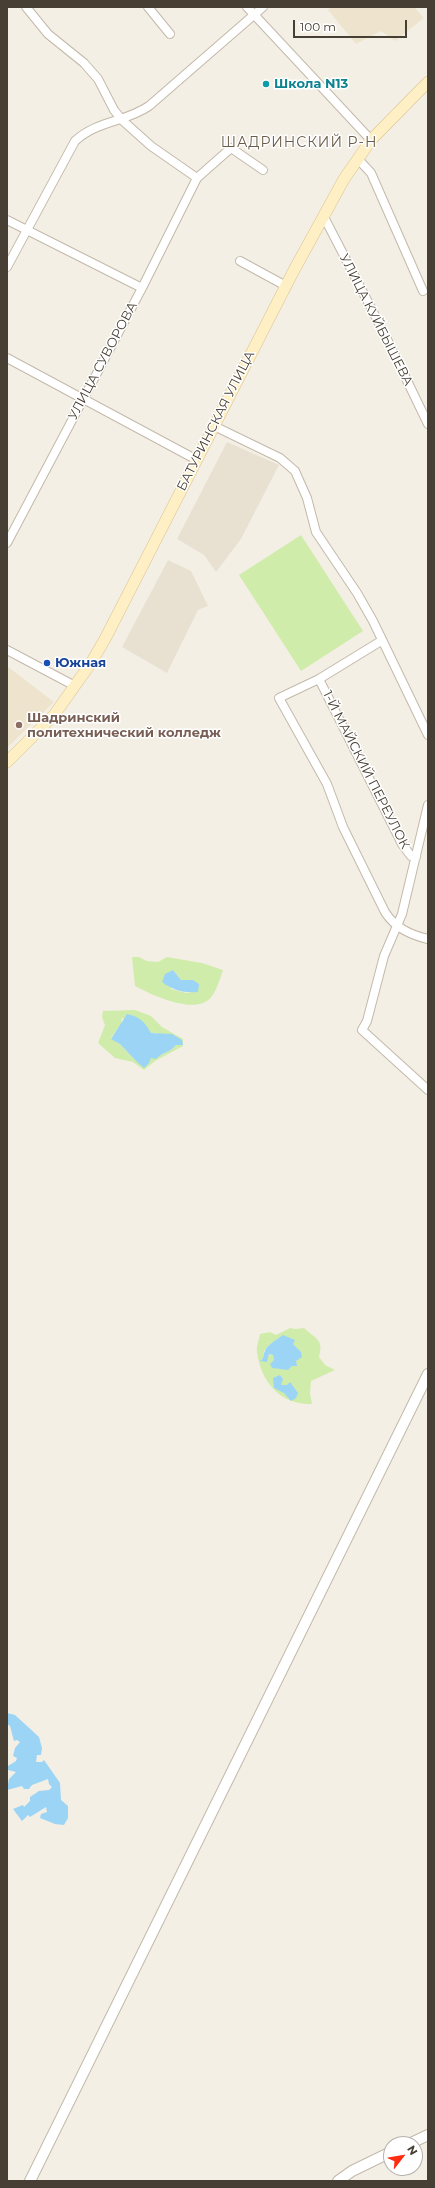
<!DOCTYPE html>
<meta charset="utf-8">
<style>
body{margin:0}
#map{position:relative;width:435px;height:2188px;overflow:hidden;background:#f4efe5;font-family:Montserrat,sans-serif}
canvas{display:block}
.frame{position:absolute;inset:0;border:8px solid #473f34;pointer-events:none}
.north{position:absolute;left:383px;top:2136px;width:40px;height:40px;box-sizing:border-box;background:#fff;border:1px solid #b5b2ae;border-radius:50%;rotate:59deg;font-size:11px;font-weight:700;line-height:16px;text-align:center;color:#473f34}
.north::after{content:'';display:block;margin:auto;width:14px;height:18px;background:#ff2c11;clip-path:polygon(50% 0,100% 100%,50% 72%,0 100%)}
.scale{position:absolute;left:293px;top:20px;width:114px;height:18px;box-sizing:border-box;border:2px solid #473f34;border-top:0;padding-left:5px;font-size:12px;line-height:14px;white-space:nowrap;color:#473f34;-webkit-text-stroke:3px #fff;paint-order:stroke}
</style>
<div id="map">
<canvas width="435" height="2188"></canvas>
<div class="frame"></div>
<div class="north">N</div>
<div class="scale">100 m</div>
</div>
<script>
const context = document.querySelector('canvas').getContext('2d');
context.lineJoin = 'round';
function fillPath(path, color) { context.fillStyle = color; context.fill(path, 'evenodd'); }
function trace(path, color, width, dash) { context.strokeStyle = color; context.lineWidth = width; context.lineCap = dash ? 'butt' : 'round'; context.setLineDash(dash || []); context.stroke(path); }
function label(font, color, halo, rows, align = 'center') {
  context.font = font + ' Montserrat,sans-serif'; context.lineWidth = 3; context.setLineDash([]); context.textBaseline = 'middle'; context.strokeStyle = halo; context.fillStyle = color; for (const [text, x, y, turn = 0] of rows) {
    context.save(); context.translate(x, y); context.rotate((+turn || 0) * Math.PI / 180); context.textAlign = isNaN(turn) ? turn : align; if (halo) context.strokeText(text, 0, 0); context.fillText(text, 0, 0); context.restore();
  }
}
fillPath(new Path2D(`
 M227 442 279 465 241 539 216 572 204 555 177 539Z
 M168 560 191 571 208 606 198 610 167 673 122 647Z`), '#e8e1d2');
fillPath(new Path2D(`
 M331 7H414L424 18 395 41 381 31 356 44 328 10Z
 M7 666 54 702 7 748Z`), '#eee4ce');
fillPath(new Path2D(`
 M301 535 363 631 301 671 239 575Z
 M132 957H139L147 961 158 962 167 957 202 963 223 970C220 979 217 989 212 996 198 1017 152 995 135 986ZM173 970 181 980 198 991 186 993 171 989Z
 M135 1010 151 1016 162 1027 183 1039V1046L155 1061 144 1070 133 1062 115 1058 98 1043 105 1025 102 1017 103 1011ZM122 1018 149 1030 151 1033H157L182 1045H176L164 1054 136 1061 120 1044 111 1038 121 1024Z
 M290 1328 295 1329 304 1328C316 1339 324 1339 319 1357L325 1365 335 1370 311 1381 310 1393 312 1404C280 1405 261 1382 257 1352 256 1347 259 1340 260 1334L270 1332 276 1335ZM279 1338 293 1344 298 1351 296 1361 285 1368 278 1369 273 1355 269 1354 267 1361 261 1360 263 1358 264 1351 272 1342 277 1341Z`), '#d0ecaa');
fillPath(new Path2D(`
 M173 970 181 980H193L199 984 198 992C184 993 174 991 162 982L165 974Z
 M127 1014C140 1017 144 1021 151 1033L172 1034 182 1040 183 1045H176C171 1052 161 1053 156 1059L151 1058 149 1063 144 1068 136 1061 120 1044 111 1039Z
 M283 1335 295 1340 293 1344 301 1352 302 1357 296 1361 297 1366H292L288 1370 272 1368 270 1364 274 1360 273 1355 269 1354 267 1362 260 1361 263 1358C265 1345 272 1343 283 1335Z
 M280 1375 283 1379 281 1385H287L290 1382 298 1393 296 1398 291 1401 284 1393 274 1388 273 1378Z
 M7 1713 15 1715 39 1737 42 1748 41 1755H37L36 1762H42L44 1760 60 1783 61 1800 68 1806V1818L64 1825 55 1824 40 1818 41 1814 47 1812 46 1807 30 1817 28 1815 22 1821 13 1809 23 1805 24 1807 30 1801V1797L39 1791 49 1790 52 1787 49 1784 48 1779 32 1785 29 1789H24L22 1786 7 1790 9 1779 16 1772 8 1770V1766L16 1761 17 1758 13 1756 15 1748 20 1742 17 1740 14 1741 10 1726 7 1724Z`), '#9cd4f6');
const minor = new Path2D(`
 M26 7 48 34 84 63 98 79 114 110 122 120 151 146 197 178 231 148 263 170
 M148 7 170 34
 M247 7 371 140
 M358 159 371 173 423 291
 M324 217 383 331 428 424
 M7 220 142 288
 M240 261 286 286
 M7 267 75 141C98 120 124 123 149 106L263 7
 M7 358 197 460
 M214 426 280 458 295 471 307 498 316 532 357 593 373 621 428 735
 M7 543 142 288 197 178
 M381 641 319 679 279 698 327 784 343 827 385 912C395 928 410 935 428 939
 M7 650 75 686
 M319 679 402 844 411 856 416 857
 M428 805 402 914 384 956 367 1021 362 1030 428 1090`);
const tertiary = new Path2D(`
 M409 2144 428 2135
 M30 2181 428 1374
 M338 2181 352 2171 391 2152`);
const secondary = new Path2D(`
 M7 762 54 715 91 663 105 639 293 272 344 179 371 140 428 82`);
trace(minor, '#c3b9aa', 10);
trace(tertiary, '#c3b9aa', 12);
trace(secondary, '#d7c391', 12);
trace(minor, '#fff', 8);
trace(tertiary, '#fff', 10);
trace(secondary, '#ffefc4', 11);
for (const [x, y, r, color] of [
 [266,84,4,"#0f9aa8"],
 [47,663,4,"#1a4fb4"],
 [19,725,4,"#8d6e63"]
]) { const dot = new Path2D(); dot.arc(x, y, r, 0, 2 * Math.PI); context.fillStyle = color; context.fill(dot); trace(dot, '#fff', 1.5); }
label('bold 13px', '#0d838f', '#fff', [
 ["Школа N13",274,84]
], 'left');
label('13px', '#473f34', '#fff', [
 ["УЛИЦА КУЙБЫШЕВА",376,320,63],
 ["УЛИЦА СУВОРОВА",103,361,-62],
 ["БАТУРИНСКАЯ УЛИЦА",216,421,-63],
 ["1-Й МАЙСКИЙ ПЕРЕУЛОК",366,770,63]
]);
label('bold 13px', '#164399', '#fff', [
 ["Южная",55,663]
], 'left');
label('bold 13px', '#785e54', '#fff', [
 ["Шадринский",27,718],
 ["политехнический колледж",27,733]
], 'left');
context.letterSpacing = '1px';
label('14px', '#6a5c4a', '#fff', [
 ["ШАДРИНСКИЙ Р-Н",299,143]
]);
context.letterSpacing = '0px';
</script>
